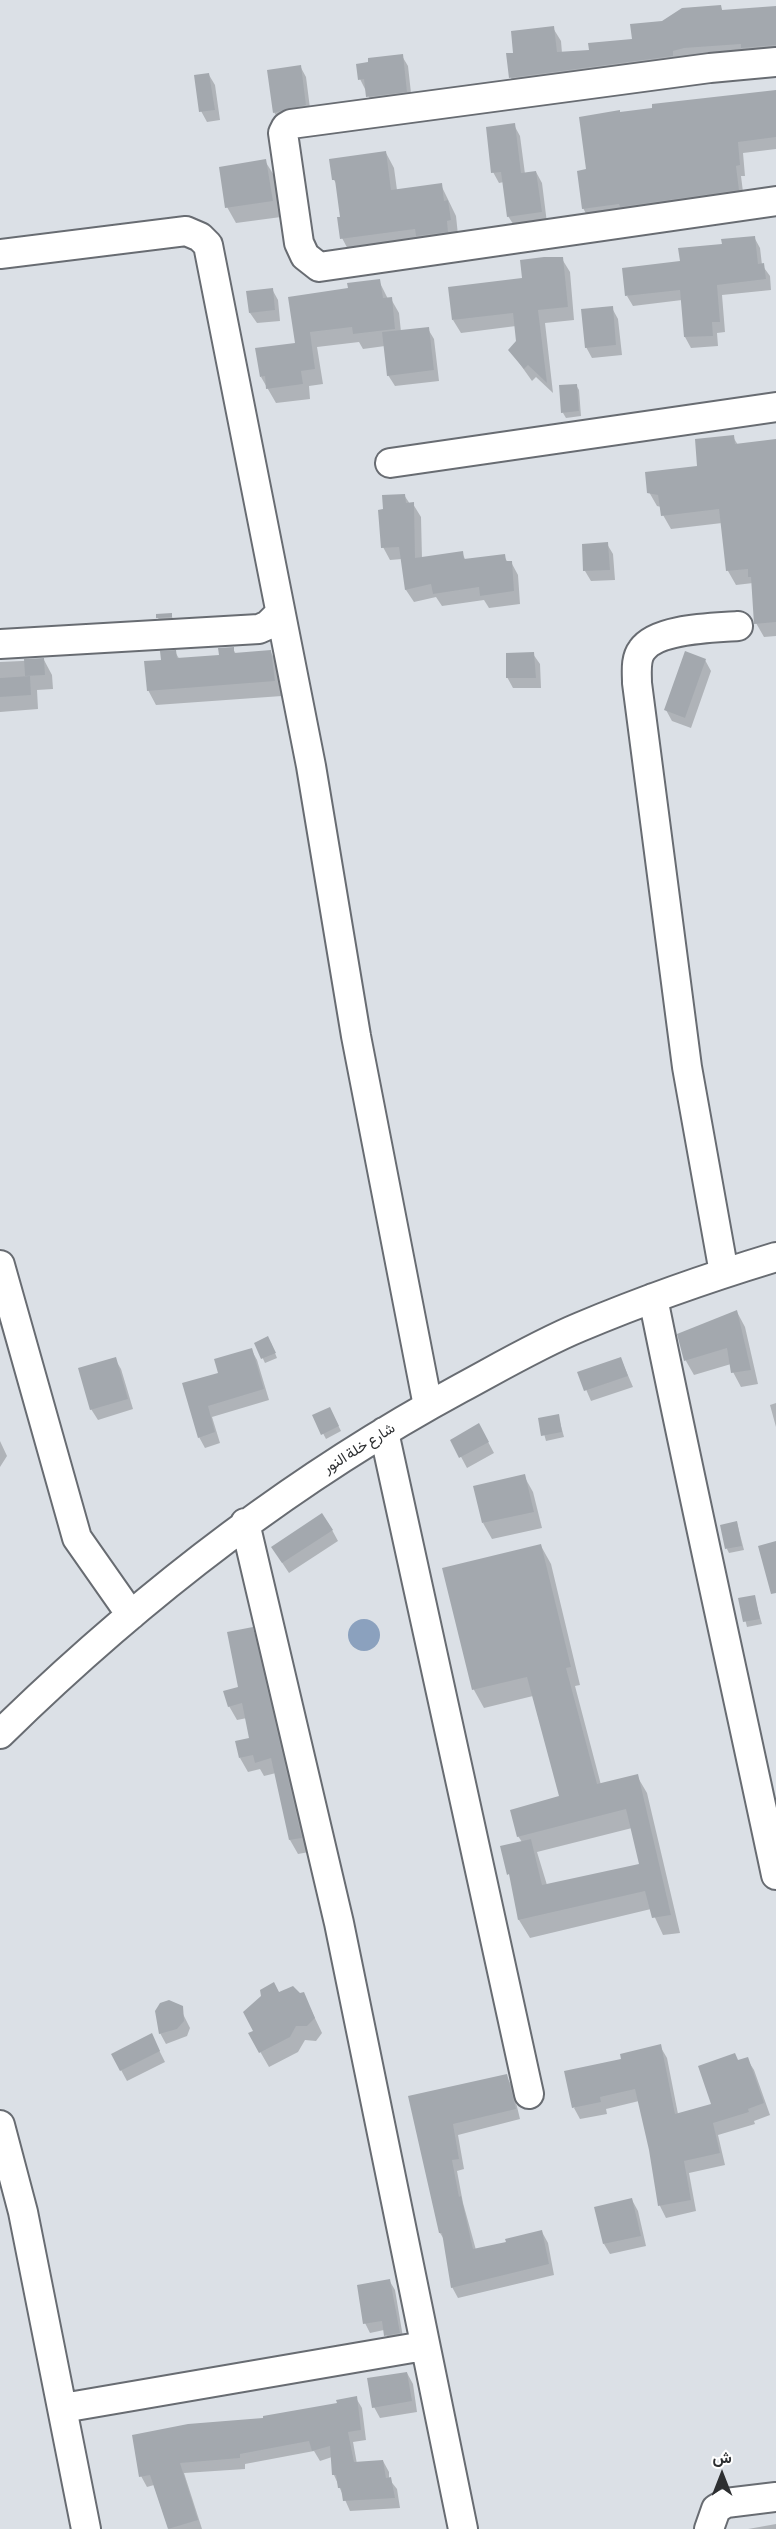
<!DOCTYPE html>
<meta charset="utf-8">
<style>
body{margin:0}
#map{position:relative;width:776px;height:2529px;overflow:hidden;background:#dbe0e6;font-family:"Asap Condensed",Vazirmatn,sans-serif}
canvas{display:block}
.north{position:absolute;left:692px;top:2445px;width:60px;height:60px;-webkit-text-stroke:4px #fff;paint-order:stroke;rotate:0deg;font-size:16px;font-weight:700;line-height:24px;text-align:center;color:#2d2f31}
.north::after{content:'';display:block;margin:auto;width:21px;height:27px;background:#2d2f31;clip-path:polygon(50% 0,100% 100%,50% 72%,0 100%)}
</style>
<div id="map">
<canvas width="776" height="2529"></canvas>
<div class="north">ش</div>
</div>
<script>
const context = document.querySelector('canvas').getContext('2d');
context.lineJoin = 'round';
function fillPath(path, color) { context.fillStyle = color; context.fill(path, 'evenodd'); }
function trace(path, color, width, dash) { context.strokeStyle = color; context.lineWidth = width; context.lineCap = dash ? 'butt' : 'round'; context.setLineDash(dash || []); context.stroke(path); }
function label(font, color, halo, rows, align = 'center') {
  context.font = font + ' "Asap Condensed",Vazirmatn,sans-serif'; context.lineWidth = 4.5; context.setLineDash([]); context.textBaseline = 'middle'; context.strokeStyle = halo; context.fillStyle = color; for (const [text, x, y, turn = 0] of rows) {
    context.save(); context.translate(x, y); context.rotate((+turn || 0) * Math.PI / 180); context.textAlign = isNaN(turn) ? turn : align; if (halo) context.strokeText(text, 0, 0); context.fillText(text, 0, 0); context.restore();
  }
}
fillPath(new Path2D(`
 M348 1635a16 16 0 1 1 32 0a16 16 0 1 1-32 0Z`), '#8ba1be');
fillPath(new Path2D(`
 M720 7 723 11 776 7V59L518 91 511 78 515 54 553 28 561 41 562 53 590 51 634 40 662 22Z
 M402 56 408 66 412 102 374 107 360 79Z
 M300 66 306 77 311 116 280 123 274 112Z
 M209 75 215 85 220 120 207 122 201 111Z
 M776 91V149L743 153 745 176H741L744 200 589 219 583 208 587 171Z
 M514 125 520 136 525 174 536 172 542 183 547 223 515 227 508 216 504 182 499 183 493 172Z
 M386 153 394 168 397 190 441 185 456 216 458 235 350 253 342 238 338 186 334 180Z
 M265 161 275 177 281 217 236 223 227 207Z
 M754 237 760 248 762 265 770 276 771 290 722 295 725 332 717 333 718 346 691 348 685 337 682 300 633 306 627 296 681 262 724 245Z
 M562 259 570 272 574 320 545 323 553 393 536 377 532 381 510 350 518 342 516 326 461 333 453 320Z
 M379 281 388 299H391L399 313 401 332 428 329 434 339 439 381 395 386 388 375 385 346 363 349 359 342 317 347 323 384 309 386 310 399 276 403 261 377 349 290Z
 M272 289 278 300 280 321 257 323 250 313 248 292Z
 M612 308 618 319 622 355 592 358 586 347Z
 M576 385 579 390 581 416 566 418 563 413Z
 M733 437 738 445 776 441V636L764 637 756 623 753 583 736 585 728 571 722 523 671 529 663 515 661 507 657 506 649 492 699 468Z
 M404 495 410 504H413L421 517 422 559 462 553 466 561 504 556 508 563 511 562 518 575 520 604 489 608 484 600 442 606 436 597 414 602 406 590 402 559 390 560 383 547Z
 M607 544 613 554 615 580 591 581 585 571Z
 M171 614 174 622 161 623 158 618 157 616Z
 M233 649 236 654 270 651 279 666 282 696 156 705 148 690 163 661 175 652 180 660 220 656Z
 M533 654 540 664 541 688H513L507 677Z
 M44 660 52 675 53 689 37 690 38 709 0 712V662Z
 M705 660 711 671 691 728 672 721 666 710Z
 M737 1312 745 1327 758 1384 741 1387 733 1372 731 1364 694 1375 686 1361 679 1335Z
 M271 1343 277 1358 265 1363 256 1344Z
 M251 1349 257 1360 269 1400 212 1417 220 1443 205 1448 199 1437 184 1384 220 1374Z
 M115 1359 121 1369 133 1409 98 1420 91 1409Z
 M621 1359 633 1387 591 1401 579 1373Z
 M776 1403V1427L770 1405Z
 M332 1413 341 1431 326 1439 314 1416Z
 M558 1415 564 1437 546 1441 540 1419Z
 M479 1425 494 1453 467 1468 452 1440Z
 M0 1441 7 1456 0 1467Z
 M524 1476 533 1492 542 1528 492 1539 483 1523Z
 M737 1523 744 1550 729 1553 727 1549Z
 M332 1530 338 1541 289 1573 279 1558Z
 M541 1546 551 1564 580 1685 575 1686 601 1785 637 1776 647 1793 680 1933 663 1935 651 1909 530 1938 519 1920 512 1880 502 1847 522 1842 518 1836 561 1797 533 1696 484 1708 474 1690 444 1569ZM632 1828 641 1866 547 1885 537 1852Z
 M754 1596 762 1624 747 1627 740 1599Z
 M252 1629 260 1643 309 1852 298 1854 290 1840 276 1773 264 1776 260 1769 248 1772 240 1758 251 1739 247 1718 237 1720 229 1706 240 1688Z
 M279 1993H303L322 2033 316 2041 305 2040 298 2052 269 2067 250 2034 255 2031Z
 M178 2004 190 2028 187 2036 166 2044 160 2033Z
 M157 2046 165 2062 127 2081 121 2070Z
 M660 2046 667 2058 678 2114 713 2105 738 2062 747 2059 754 2070 770 2115 754 2121 755 2124 718 2135 725 2165 689 2173 696 2211 666 2218 660 2206 651 2149 639 2101 606 2109 607 2114 580 2119 574 2108 623 2061Z
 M506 2076 512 2086 520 2119 458 2135 464 2169 457 2171 463 2203 476 2250 508 2243 542 2232 548 2243 554 2275 458 2298 452 2287 445 2241 440 2233 410 2097Z
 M632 2200 638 2211 646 2246 610 2254 604 2244Z
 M389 2280 395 2290 404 2343 391 2345 384 2330 370 2333 365 2323Z
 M407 2373 413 2384 417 2412 380 2418 374 2407Z
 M356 2398 362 2408 366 2440 353 2442 357 2464 383 2461 389 2472V2479L397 2489 400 2508 350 2511 334 2475 332 2457 320 2461 314 2451 245 2464V2469L184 2473 202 2529H169L154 2485 147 2487 141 2476 265 2420 338 2405Z
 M776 2524V2529H748Z`), '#0003');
fillPath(new Path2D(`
 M721 5 722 10 776 6V45L741 48V44L684 48 673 51V56L509 78 506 53H513L511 31 554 26 557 52 589 50 588 43 632 39 630 24 662 21 682 8Z
 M403 54 407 92 366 97 364 79 358 80 356 64 368 62V58Z
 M301 65 306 105 273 113 267 70Z
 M209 73 215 110 199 112 194 75Z
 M776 90V137L738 142 740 165 736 166 739 190 620 207 619 204 582 209 577 171 586 169 579 117 620 110V112L652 108V104Z
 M515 123 521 173 536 171 542 212 507 217 501 172 491 173 486 127Z
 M386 151 391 190 442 183 444 201 448 200 451 220 447 221 448 232 416 236 415 229 340 239 337 217H340L335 180H332L329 159Z
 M266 159 273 201 225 208 219 167Z
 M755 236 758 264 764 263 766 279 717 285 720 322H712L713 336 684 337 680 290 625 296 622 268 680 261 678 248 722 244 721 239Z
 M544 257H563L568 307 538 310 547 383 528 365 524 369 508 350 516 341 513 313 452 320 448 287 522 278 520 260Z
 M380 279 383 298 392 297 395 329 353 334 352 327 310 332 315 369 301 371 303 384 266 389 265 376 260 377 255 348 295 343 288 297 348 288 347 283Z
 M273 288 275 310 249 313 246 291Z
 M613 306 616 345 585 348 581 309Z
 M429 327 434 370 387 376 382 332Z
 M577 384 579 411 561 413 559 385Z
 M734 435 735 444 776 439V622L754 624 751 577H748V569L726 571 719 509 661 516 658 495 647 493 645 472 697 466 695 439Z
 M405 494 406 503 414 502 415 558 463 551 464 559 505 554 506 561H512L514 591 480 596 479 587 433 594 431 584 405 590 399 547 381 548 378 510 383 509 382 495Z
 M608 542 610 570 583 571 582 544Z
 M172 613V617L156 618V614Z
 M234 647V653L271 650 275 681 147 691 144 661 161 660 160 651 176 650 177 658 219 655 218 648Z
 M685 651 706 659 685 718 664 710Z
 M534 652 536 678H506V653Z
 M44 658 45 675 25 676 24 659Z
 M30 676 31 695 0 697V678Z
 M737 1310 751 1370 731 1373 727 1348 684 1361 677 1334Z
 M268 1336 276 1353 261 1359 254 1343Z
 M252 1348 264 1389 208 1406 215 1432 198 1438 182 1383 218 1373 214 1359Z
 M116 1357 128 1399 90 1410 78 1368Z
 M621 1357 628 1376 584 1391 577 1372Z
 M330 1407 339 1426 321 1435 312 1415Z
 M559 1414 562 1432 541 1436 538 1418Z
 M479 1423 489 1442 459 1458 450 1440Z
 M525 1474 534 1512 482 1523 473 1486Z
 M322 1513 333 1530 282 1563 271 1547Z
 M737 1521 742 1546 725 1549 720 1525Z
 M776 1541V1593L771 1594 758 1546Z
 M541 1544 571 1667 566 1668 597 1784 638 1774 671 1915 652 1918 645 1891 518 1920 509 1874 507 1875 500 1846 531 1839 542 1885 639 1864 626 1809 517 1837 510 1810 559 1796 527 1677 472 1690 442 1568Z
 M755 1595 760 1619 743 1622 738 1598Z
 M253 1627 302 1838 289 1840 271 1758 255 1763 253 1755 239 1758 235 1741 249 1738 242 1703 228 1707 223 1691 238 1687 227 1632Z
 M274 1982 279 1992 293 1986 300 1993 304 1992 315 2018 307 2026H296L290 2037 259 2053 248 2033 253 2031 243 2012 261 1996 260 1990Z
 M169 2000 183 2006 184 2021 177 2029 159 2034 155 2011 160 2003Z
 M152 2033 160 2051 120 2071 111 2054Z
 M661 2044 675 2114 711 2104 698 2066 735 2053 738 2060 748 2057 764 2103 748 2109 749 2112 713 2123 720 2153 684 2161 691 2200 658 2206 649 2150 635 2089 600 2097 601 2102 572 2108 564 2071 621 2059 620 2054Z
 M507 2074 516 2109 453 2124 459 2159 452 2160 459 2197 461 2196 473 2249 506 2242 505 2239 542 2230 549 2264 451 2288 442 2233H439L408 2096Z
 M632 2198 641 2236 603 2244 594 2207Z
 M390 2279 400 2333 384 2336 382 2321 363 2324 357 2285Z
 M407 2372 412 2401 372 2408 367 2378Z
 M357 2396 361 2430 348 2432 354 2462 383 2460 386 2478 391 2477 395 2498 343 2501 341 2488H338L336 2475H332L330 2446 312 2451 309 2441 240 2454V2458L180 2463 198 2520 168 2529 150 2475 139 2477 132 2435 188 2424 263 2418V2416L337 2403 336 2400Z`), '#a3a8ae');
const minor = new Path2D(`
 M776 62 710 68 291 124 286 127 283 133 299 243 305 256 319 267 776 201
 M0 254 186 231 200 237 208 245 311 766 356 1036 428 1406
 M390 463 776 407
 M0 644 259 629 268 625 280 613
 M0 1265 77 1538 131 1615
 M724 1273 687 1067 637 683C637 672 635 659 642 650 657 628 714 628 738 626
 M653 1298C692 1491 735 1682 776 1875
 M384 1432 529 2094
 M245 1523 339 1923 463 2529
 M0 1734C139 1598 289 1481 461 1388 500 1367 539 1344 580 1327 644 1300 710 1277 776 1257
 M0 2125 23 2212 86 2529
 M63 2408 424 2346
 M709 2529 716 2509 726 2503 776 2497`);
trace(minor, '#686c72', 32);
trace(minor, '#fff', 28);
label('15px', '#2d2f31', '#fff', [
 ["شارع خلة النور",359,1448,-32]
]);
</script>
